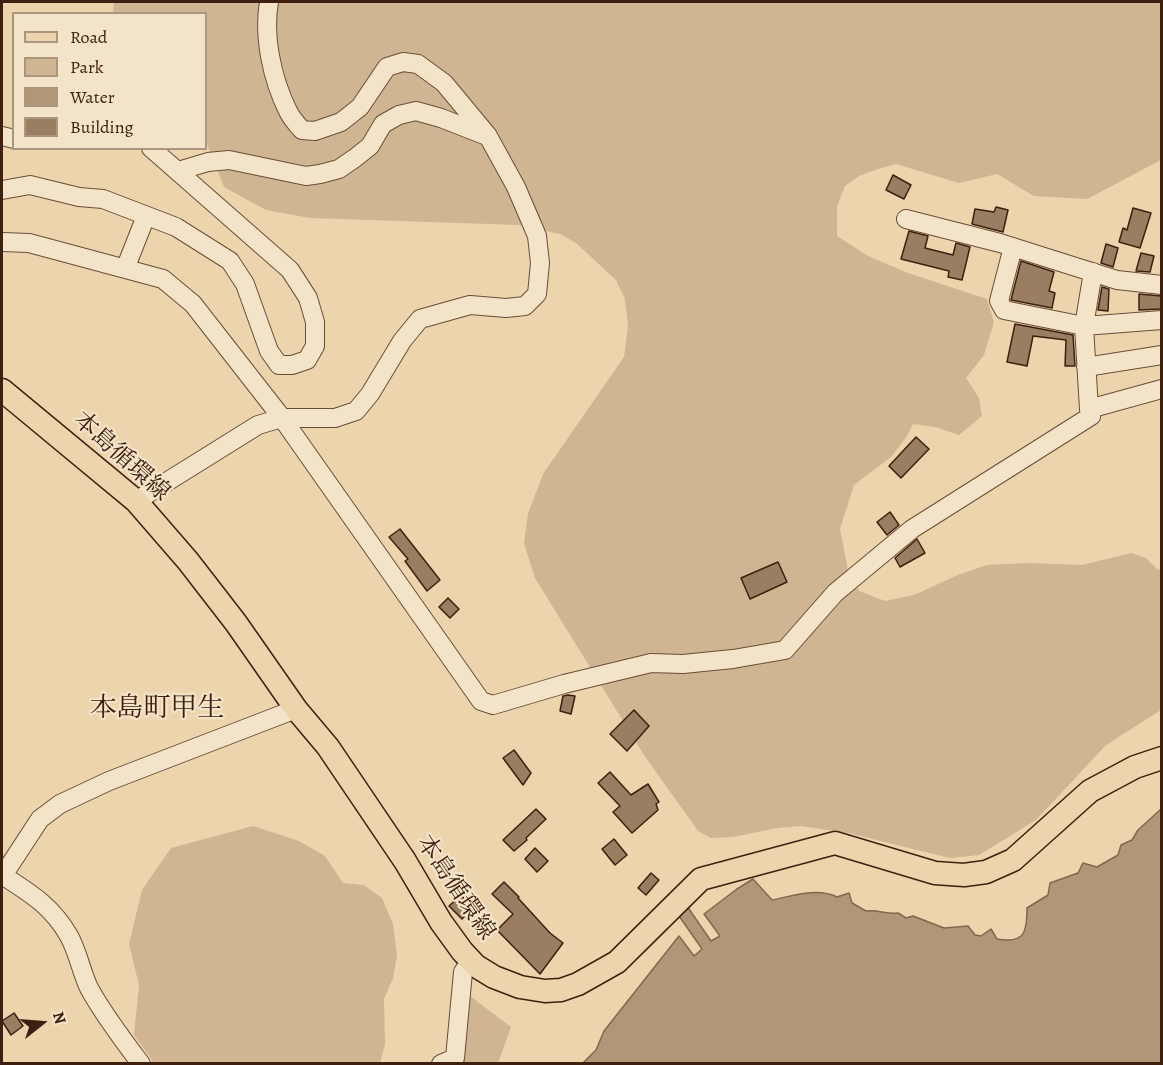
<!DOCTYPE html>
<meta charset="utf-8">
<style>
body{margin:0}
#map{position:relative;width:1163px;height:1065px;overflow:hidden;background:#ecd4ac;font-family:Alegreya,serif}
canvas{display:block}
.frame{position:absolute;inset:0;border:3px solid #3f2010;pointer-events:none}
.legend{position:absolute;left:12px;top:12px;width:195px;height:138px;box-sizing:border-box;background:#f3e3c9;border:2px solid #ab957f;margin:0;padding:8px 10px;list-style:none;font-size:18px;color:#3f2010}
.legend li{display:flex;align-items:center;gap:12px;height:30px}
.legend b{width:30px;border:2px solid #ab957f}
.north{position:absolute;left:12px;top:993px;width:60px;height:60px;-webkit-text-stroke:4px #f3e3c9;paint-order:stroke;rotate:73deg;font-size:16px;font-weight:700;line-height:24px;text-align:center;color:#3f2010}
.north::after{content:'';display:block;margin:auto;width:21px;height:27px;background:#3f2010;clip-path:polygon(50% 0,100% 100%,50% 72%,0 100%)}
</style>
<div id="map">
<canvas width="1163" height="1065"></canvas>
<div class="frame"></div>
<ul class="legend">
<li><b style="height:8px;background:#ecd4ac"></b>Road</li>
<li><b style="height:16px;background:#cfb591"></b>Park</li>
<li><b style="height:16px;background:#b19777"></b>Water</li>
<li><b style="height:16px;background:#997e61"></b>Building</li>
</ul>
<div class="north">N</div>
</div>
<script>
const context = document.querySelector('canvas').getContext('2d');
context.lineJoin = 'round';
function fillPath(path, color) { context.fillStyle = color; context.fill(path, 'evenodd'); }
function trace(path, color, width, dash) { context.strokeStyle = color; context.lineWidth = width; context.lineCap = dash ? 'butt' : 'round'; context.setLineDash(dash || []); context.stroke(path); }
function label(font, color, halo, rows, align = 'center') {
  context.font = font + ' Alegreya,"Noto Serif JP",serif'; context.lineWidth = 4.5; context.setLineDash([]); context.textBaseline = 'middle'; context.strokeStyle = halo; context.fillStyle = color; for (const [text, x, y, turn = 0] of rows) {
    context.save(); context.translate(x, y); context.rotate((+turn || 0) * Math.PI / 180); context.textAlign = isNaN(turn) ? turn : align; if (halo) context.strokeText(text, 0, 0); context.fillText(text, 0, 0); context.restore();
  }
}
fillPath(new Path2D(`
 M114 2H1161V160L1087 199 1034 196 997 174 959 183 896 164 878 169 859 176 845 186 837 206V236L868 256 908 273 987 299 994 322 984 355 966 378 979 398 982 416 959 435 935 427 913 424 907 436 891 457 854 485 840 529 848 571 859 591 885 601 914 595 958 575 987 565 1029 563 1082 565 1131 553 1146 558 1158 570 1161 568V710L1106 745 1036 820 979 855 950 858 848 833 801 826 777 828 733 837 711 838 698 831 644 755 535 578 524 543 528 514 543 474 624 357 628 326 625 299 616 280 576 243 560 234 519 225 310 218 266 210 224 187 206 141V14H113Z
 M253 826 299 841 325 856 343 883 364 885 382 898 393 924 397 956 393 978 384 999 385 1044 380 1063H154L134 1035 139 985 129 944 142 890 171 848Z
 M466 993 511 1027 498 1063 459 1064Z`), '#cfb591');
const water = new Path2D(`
 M1161 809V1063L582 1064 596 1050 604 1031 679 936 694 956 702 949 677 913 687 906 711 941 720 936 704 914 737 889 753 879 772 900C792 896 818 887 837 897L849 893 852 903 866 911C878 909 886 915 898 913L906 918 913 916 944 928 968 926 975 935 981 936 991 929 997 939C1025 944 1027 932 1027 908L1048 895 1050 883 1078 873 1083 863 1097 867 1118 855 1121 845 1132 840 1138 830Z`);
fillPath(water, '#b19777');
trace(water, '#83674e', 1.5);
const building = new Path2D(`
 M893 175 911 185 904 199 886 190Z
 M996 207 1008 210 1003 232 972 224 975 209 994 212Z
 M1133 208 1151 213 1140 248 1119 242 1123 228 1127 230Z
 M909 231 928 236 925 248 953 255 956 243 970 247 962 280 948 277 949 271 901 259Z
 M1106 244 1118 248 1113 267 1101 263Z
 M1141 253 1154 256 1150 272 1136 271Z
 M1021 261 1054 272 1049 291 1055 293 1052 308 1011 300Z
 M1102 287 1109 289 1108 311 1098 310Z
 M1139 294 1161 296V309L1139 310Z
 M1015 324 1073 335 1075 366H1065L1066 340 1033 336 1027 366 1007 362Z
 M916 437 929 449 901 478 889 466Z
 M890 512 899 525 887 535 877 522Z
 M400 529 440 580 427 591 405 561 408 559 389 537Z
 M917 539 925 553 900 567 895 558Z
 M778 562 787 582 750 599 741 578Z
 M448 598 459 609 450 618 439 607Z
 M568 695 575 696 571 714 560 711 563 696Z
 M634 710 649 726 627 751 610 734Z
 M514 750 531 773 523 785 503 758Z
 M610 772 631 795 648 784 659 802 656 804 658 810 632 833 613 812 620 806 598 783Z
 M536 809 546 819 526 838 527 840 514 851 503 840Z
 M614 839 627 855 615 865 602 849Z
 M535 848 548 861 537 872 525 859Z
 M651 873 659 880 646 895 638 888Z
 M504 882 519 897 518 898 550 933 563 943 540 974 497 930 513 914 492 894Z
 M461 895 473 908 462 919 449 906Z
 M14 1013 23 1026 11 1035 2 1021Z`);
fillPath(building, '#997e61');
trace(building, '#3f2010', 1.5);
const minor = new Path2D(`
 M2 136 14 139
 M178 171 208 162 229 160 306 176 320 174 339 169 355 158 370 146 383 124 399 115 416 111 441 118 487 136
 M2 190 30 185 79 197 103 199 176 227 230 261 245 284 269 351 279 365H292L307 360 315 346V322L308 298 290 270 151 148
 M906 219 1000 243 1117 280 1162 285
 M2 242 29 243 163 279 193 304 282 418 481 701 493 705 564 684 651 663 683 664 733 659 785 650 835 593 912 529 1091 416 1089 409 1084 326 1162 320
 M1013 247 999 301 1004 310 1084 326 1093 272
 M125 269 146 216
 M1086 367 1162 355
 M1089 409 1162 389
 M136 501 258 425 282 418H335L356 411 370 394 402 341 420 319 470 305 506 308 525 306 537 294 540 263 537 236 516 187 488 136 444 83 418 64 403 62 387 67 360 107 341 122 315 131 302 130C297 124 291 118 288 111 272 79 263 36 269 2
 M2 875C30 893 52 906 69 936 78 952 81 971 89 988 103 1014 123 1040 141 1064
 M2 877 40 819 60 804 109 781 296 709
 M441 1064 455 1058 463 972 471 961`);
const major = new Path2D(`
 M2 390 136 501 188 561 236 623 296 709 328 747 405 861 441 922 462 951 476 966 494 977 520 987 545 991 561 990 578 984 617 962 701 879 835 843 935 873 964 875 986 872 1013 860 1090 791 1135 767 1162 758`);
trace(minor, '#6a4d37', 20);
trace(major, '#3f2010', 25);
trace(minor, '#f3e3c9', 18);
trace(major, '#ecd4ac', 22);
label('24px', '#3f2010', '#f3e3c9', [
 ["本島循環線",121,457,42],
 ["本島循環線",455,888,56]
]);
label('27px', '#3f2010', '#f3e3c9', [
 ["本島町甲生",157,709]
]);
</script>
